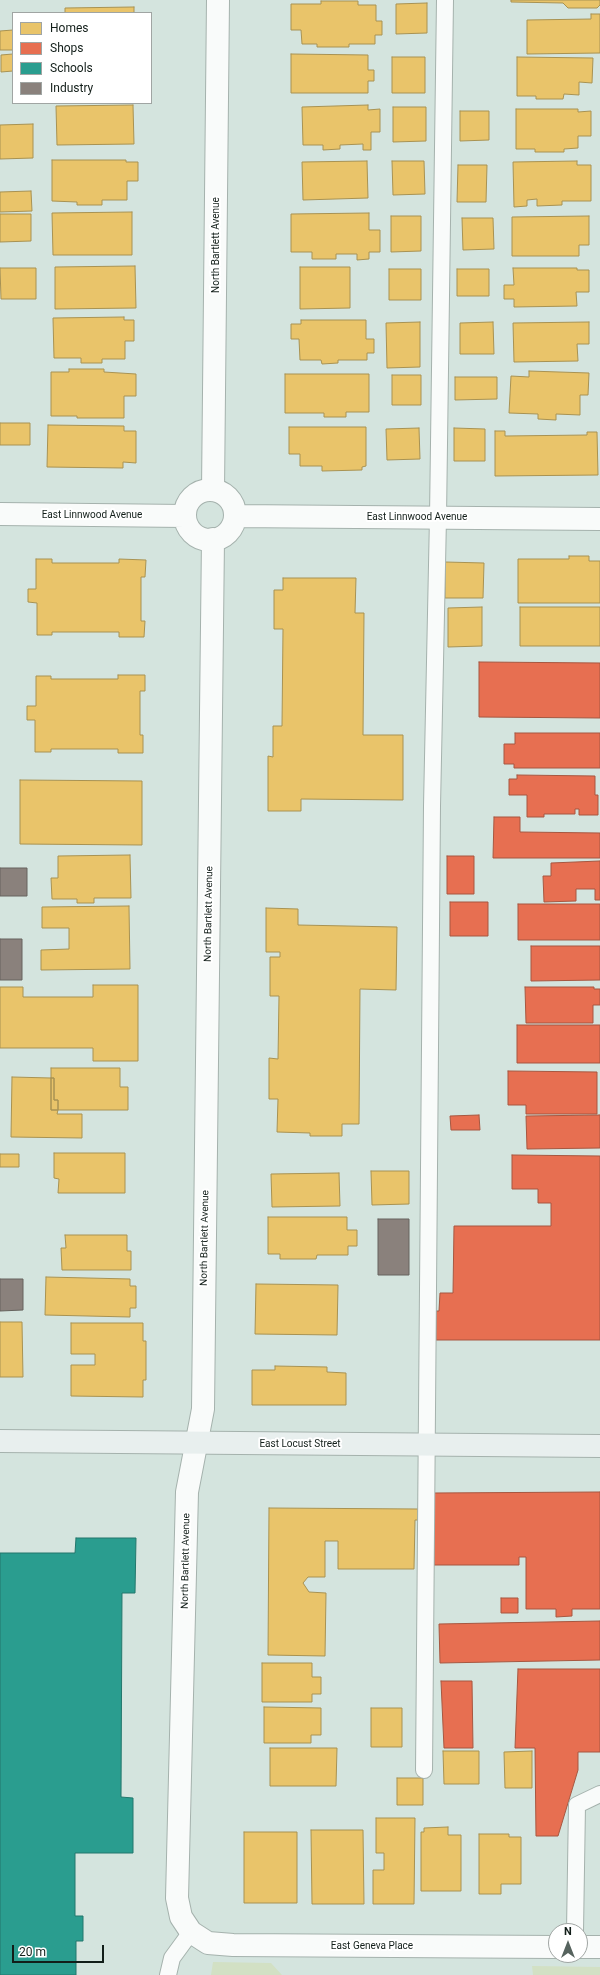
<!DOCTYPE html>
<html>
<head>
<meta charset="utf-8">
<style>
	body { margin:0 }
	#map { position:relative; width:600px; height:1975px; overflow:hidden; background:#d4e4de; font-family:Roboto,sans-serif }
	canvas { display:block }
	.legend { position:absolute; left:12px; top:12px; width:140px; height:92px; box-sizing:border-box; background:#fff; border:1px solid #a0a5a3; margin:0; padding:5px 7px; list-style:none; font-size:12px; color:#121e19 }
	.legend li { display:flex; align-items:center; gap:8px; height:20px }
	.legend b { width:20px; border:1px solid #a0a5a3 }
	.north { position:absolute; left:548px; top:1923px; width:40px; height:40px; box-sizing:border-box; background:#fff; border:1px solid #a0a5a3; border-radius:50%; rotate:0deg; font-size:11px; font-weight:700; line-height:16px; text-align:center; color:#121e19 }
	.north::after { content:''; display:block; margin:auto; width:14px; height:18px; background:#56635e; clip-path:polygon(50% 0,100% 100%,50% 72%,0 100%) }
	.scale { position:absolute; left:12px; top:1945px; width:92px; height:18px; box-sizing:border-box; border:2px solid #121e19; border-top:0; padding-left:5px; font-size:12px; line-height:14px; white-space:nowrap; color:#121e19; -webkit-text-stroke:3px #fff; paint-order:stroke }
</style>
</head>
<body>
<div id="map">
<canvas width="600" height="1975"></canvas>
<ul class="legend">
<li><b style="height:11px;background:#e9c46a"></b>Homes</li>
<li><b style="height:11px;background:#e76f51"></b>Shops</li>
<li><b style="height:11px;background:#2a9d8f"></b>Schools</li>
<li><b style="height:11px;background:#8a817c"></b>Industry</li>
</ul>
<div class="north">N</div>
<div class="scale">20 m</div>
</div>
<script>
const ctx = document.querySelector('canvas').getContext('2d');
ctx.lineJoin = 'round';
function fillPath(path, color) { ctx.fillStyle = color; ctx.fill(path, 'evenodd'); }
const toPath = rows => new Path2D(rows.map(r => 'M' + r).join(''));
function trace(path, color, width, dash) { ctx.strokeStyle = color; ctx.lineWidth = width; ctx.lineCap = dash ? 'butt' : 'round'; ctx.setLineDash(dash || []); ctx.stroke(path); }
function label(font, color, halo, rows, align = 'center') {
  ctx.font = font + ' Roboto,sans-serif'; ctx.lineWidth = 4; ctx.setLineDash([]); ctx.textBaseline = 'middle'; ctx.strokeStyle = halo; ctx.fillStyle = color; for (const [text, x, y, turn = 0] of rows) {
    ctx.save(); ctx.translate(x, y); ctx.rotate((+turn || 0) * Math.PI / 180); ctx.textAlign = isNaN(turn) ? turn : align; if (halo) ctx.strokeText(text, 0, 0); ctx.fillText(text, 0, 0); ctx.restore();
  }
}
const green = toPath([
	[213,1962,271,1963,282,1975,211,1975],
	[532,1966,600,1967,600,1975,533,1975]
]);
const homes = toPath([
	[511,0,600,0,600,5,597,8,568,8,563,3,511,2,511,0],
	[321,1,358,1,358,5,376,5,376,21,382,21,382,35,375,35,375,44,349,44,349,47,317,47,317,44,302,44,301,30,291,30,291,4,321,4,321,1],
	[427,3,427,33,396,34,396,4,427,3],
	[134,7,134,13,65,13,65,8,134,7],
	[591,14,600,14,600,53,527,54,527,20,591,19,591,14],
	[13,30,13,50,0,50,0,31,13,30],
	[13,54,13,71,1,72,1,55,13,54],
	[291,54,368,55,368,70,374,70,374,81,368,81,368,93,291,93,291,54],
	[392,57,425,57,425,93,392,93,392,57],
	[517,57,593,58,592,83,579,82,579,95,564,94,563,99,536,99,536,96,517,96,517,57],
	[133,105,134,144,57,145,56,106,133,105],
	[368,105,368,110,380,109,380,132,371,132,371,150,363,150,363,144,340,145,340,149,323,150,323,145,303,145,302,107,368,105],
	[393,107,426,107,426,141,393,142,393,107],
	[516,109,578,109,578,112,591,111,591,136,578,136,578,148,564,149,564,152,535,152,535,149,516,149,516,109],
	[460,111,489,111,489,140,460,141,460,111],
	[33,124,33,158,0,159,0,125,33,124],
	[52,160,126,160,126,162,138,162,138,181,127,181,127,200,102,200,102,205,77,205,77,202,52,201,52,160],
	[367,161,368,198,303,200,302,162,367,161],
	[392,161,424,161,425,194,393,195,392,161],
	[577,161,577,165,591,165,591,201,562,201,562,205,537,206,537,199,527,200,527,206,514,207,513,162,577,161],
	[458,165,487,165,486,202,457,202,458,165],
	[31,191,32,211,0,212,0,192,31,191],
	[132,212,132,255,53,255,52,213,132,212],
	[369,213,369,230,380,230,380,252,369,252,369,259,357,260,357,254,336,254,336,259,312,259,312,252,291,252,291,214,369,213],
	[0,214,31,214,31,241,0,242,0,214],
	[391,216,421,216,421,251,391,252,391,216],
	[589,216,589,245,579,245,579,256,512,256,512,217,589,216],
	[462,218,493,218,494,249,463,250,462,218],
	[135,266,136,308,55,309,55,267,135,266],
	[300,267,350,267,350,308,300,309,300,267],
	[0,268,36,268,36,299,1,299,0,268],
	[513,268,577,268,577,270,589,270,589,292,576,292,577,306,514,307,514,299,504,299,504,285,514,285,513,268],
	[389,269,421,269,421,300,389,300,389,269],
	[457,269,489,269,489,296,457,296,457,269],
	[124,317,124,320,134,320,134,341,125,341,125,359,102,359,102,363,81,363,81,358,54,358,53,318,124,317],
	[301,320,366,320,366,339,374,339,374,353,367,353,367,360,338,360,338,363,322,364,321,360,300,360,299,339,291,339,291,324,301,324,301,320],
	[420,322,420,367,387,368,386,323,420,322],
	[493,322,494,354,460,354,460,323,493,322],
	[589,322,589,344,577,344,578,361,514,362,513,323,589,322],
	[69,369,104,369,104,372,136,374,136,396,124,396,124,418,77,418,77,416,51,416,51,372,69,372,69,369],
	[529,371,589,373,588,395,580,395,580,415,556,414,556,420,538,419,538,414,509,413,511,376,529,377,529,371],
	[285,374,369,374,369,412,346,412,346,417,324,417,324,413,285,413,285,374],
	[392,375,421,375,421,405,392,405,392,375],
	[455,377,497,377,497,399,455,400,455,377],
	[0,423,30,423,30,445,0,445,0,423],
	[48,425,124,426,124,431,136,431,136,463,123,462,123,468,47,467,48,425],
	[289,427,366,427,366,466,362,467,362,470,322,471,322,466,300,466,300,454,289,454,289,427],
	[419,428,420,459,387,460,386,429,419,428],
	[454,428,485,429,485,461,454,461,454,428],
	[495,431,505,431,505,436,587,435,587,432,597,432,598,475,495,476,495,431],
	[569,556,589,556,589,561,600,561,600,603,518,603,518,559,569,559,569,556],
	[36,559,52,559,52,563,119,563,119,559,146,560,145,577,141,577,141,621,145,621,144,637,119,637,119,632,52,632,52,635,37,635,37,603,28,602,28,589,36,589,36,559],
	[445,562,484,563,483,598,445,598,445,562],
	[283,578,356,578,355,613,364,613,363,735,403,735,403,800,301,799,301,811,268,811,268,756,273,757,273,726,282,726,283,629,274,629,274,590,283,590,283,578],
	[482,607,482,646,448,647,448,608,482,607],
	[520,607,600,607,600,646,520,646,520,607],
	[118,675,145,675,145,691,140,691,140,735,143,735,143,753,118,753,118,749,51,749,51,752,35,752,35,720,27,720,27,706,36,706,36,676,51,676,51,679,118,679,118,675],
	[20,780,142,781,142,845,20,844,20,780],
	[130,855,131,898,94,898,94,903,77,903,77,899,52,899,51,878,58,878,58,856,130,855],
	[129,906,130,969,41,970,41,950,69,949,69,928,42,928,42,907,129,906],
	[266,908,298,909,298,925,397,927,396,990,360,989,359,1124,342,1124,342,1136,310,1136,310,1133,277,1132,278,1099,269,1099,269,1058,278,1059,279,996,270,996,270,957,280,957,280,952,266,952,266,908],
	[93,985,138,985,138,1061,93,1061,93,1048,0,1048,0,987,23,987,23,997,93,997,93,985],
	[51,1068,120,1068,120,1087,128,1087,128,1110,58,1110,58,1100,54,1100,54,1078,51,1078,51,1068],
	[12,1077,51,1078,51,1110,58,1110,57,1114,82,1114,82,1138,11,1137,12,1077],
	[51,1078,54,1078,54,1100,58,1100,58,1110,51,1110,51,1078],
	[54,1153,125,1153,125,1193,58,1193,59,1179,54,1178,54,1153],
	[0,1154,19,1154,19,1167,0,1167,0,1154],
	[371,1171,409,1171,409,1204,372,1205,371,1171],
	[339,1173,340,1206,272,1207,271,1174,339,1173],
	[268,1217,347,1217,347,1230,357,1230,357,1246,348,1246,348,1255,317,1255,316,1259,280,1259,280,1254,268,1254,268,1217],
	[65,1235,127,1235,127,1251,131,1251,131,1270,62,1270,61,1248,66,1248,65,1235],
	[46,1277,130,1279,130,1286,136,1286,136,1308,130,1308,130,1317,45,1315,46,1277],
	[256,1284,338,1285,337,1335,255,1334,256,1284],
	[0,1322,22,1322,23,1377,0,1377,0,1322],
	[71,1323,143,1323,143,1341,146,1341,146,1380,143,1380,143,1397,71,1396,71,1365,95,1365,95,1354,71,1354,71,1323],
	[275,1366,327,1367,327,1372,346,1373,346,1405,252,1405,252,1370,275,1370,275,1366],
	[269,1508,418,1509,418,1520,415,1520,414,1569,338,1569,338,1541,325,1541,325,1577,308,1577,303,1583,309,1592,326,1593,325,1656,268,1655,269,1508],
	[262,1663,312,1663,312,1677,321,1677,321,1694,312,1694,312,1702,262,1702,262,1663],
	[264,1707,321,1708,321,1735,311,1735,311,1743,264,1743,264,1707],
	[371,1708,402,1708,402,1747,371,1747,371,1708],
	[270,1748,337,1748,336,1786,270,1786,270,1748],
	[443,1751,479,1751,479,1784,444,1784,443,1751],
	[532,1751,532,1788,505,1788,504,1752,532,1751],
	[397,1778,423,1778,423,1805,397,1805,397,1778],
	[376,1818,415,1818,414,1904,373,1904,373,1870,384,1870,384,1853,376,1853,376,1818],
	[448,1827,448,1835,461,1835,461,1891,421,1891,421,1832,424,1832,424,1828,448,1827],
	[311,1830,363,1830,364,1904,312,1904,311,1830],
	[244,1832,297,1832,297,1903,244,1903,244,1832],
	[479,1834,509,1834,509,1837,521,1837,521,1884,501,1884,501,1894,479,1894,479,1834]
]);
const shops = toPath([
	[479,662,600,663,600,718,479,717,479,662],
	[515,733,600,733,600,768,514,768,514,764,504,764,504,744,515,744,515,733],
	[517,775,595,776,595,795,598,795,598,815,579,815,579,809,575,809,575,814,544,814,544,817,527,817,527,795,509,795,509,779,517,779,517,775],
	[494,817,520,817,520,832,600,833,600,858,493,858,494,817],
	[447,856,474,856,474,894,447,894,447,856],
	[600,861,600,900,595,900,595,889,576,889,576,901,544,902,543,876,551,876,551,863,600,861],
	[450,902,488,902,488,936,450,936,450,902],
	[518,904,600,904,600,940,518,940,518,904],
	[531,946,600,946,600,980,531,981,531,946],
	[525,987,594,987,594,989,600,989,600,1005,593,1005,593,1023,526,1023,525,987],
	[517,1025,600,1025,600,1063,517,1063,517,1025],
	[508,1071,597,1072,597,1114,526,1114,526,1105,508,1105,508,1071],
	[479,1115,480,1130,451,1130,450,1116,479,1115],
	[600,1115,600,1148,527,1149,526,1116,600,1115],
	[512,1155,600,1156,600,1340,436,1340,436,1311,439,1311,440,1293,453,1293,454,1226,551,1226,551,1203,538,1203,538,1189,512,1189,512,1155],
	[600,1492,600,1609,572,1609,572,1616,556,1617,556,1609,526,1609,526,1557,519,1557,519,1565,434,1565,434,1493,600,1492],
	[501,1598,518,1598,518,1613,501,1613,501,1598],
	[600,1621,600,1660,440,1663,439,1624,600,1621],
	[518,1669,600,1669,600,1752,578,1752,578,1770,558,1836,536,1836,535,1748,515,1748,518,1669],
	[441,1681,472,1681,473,1748,444,1748,441,1681]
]);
const schools = toPath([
	[76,1538,136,1538,135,1593,122,1593,121,1797,133,1798,133,1853,75,1853,75,1916,83,1916,83,1941,76,1941,76,1975,0,1975,0,1553,75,1553,76,1538]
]);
const industry = toPath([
	[0,868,27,868,27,896,0,896,0,868],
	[0,939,22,939,22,980,0,980,0,939],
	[378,1219,409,1219,409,1275,378,1275,378,1219],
	[0,1279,23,1279,23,1310,0,1311,0,1279]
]);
const service = toPath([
	[424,1770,432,806,438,517,445,0],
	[575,1931,577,1805,600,1794],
	[168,1975,172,1958,191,1932]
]);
const minor = toPath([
	'185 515a25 25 0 1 1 50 0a25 25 0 1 1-50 0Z',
	[213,490,218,0],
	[0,514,185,516],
	[235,516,600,519],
	[213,539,203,1409,187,1492,177,1898,181,1917,191,1932,208,1943,233,1945,556,1947],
	[580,1947,600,1947]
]);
const secondary = toPath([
	[0,1441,600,1446]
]);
const streetNames = [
	["North Bartlett Avenue",216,245,-90],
	["East Linnwood Avenue",92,515],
	["East Linnwood Avenue",417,517],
	["North Bartlett Avenue",209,914,-89],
	["North Bartlett Avenue",205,1238,-89],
	["East Locust Street",300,1444],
	["North Bartlett Avenue",186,1561,-89],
	["East Geneva Place",372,1946]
];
fillPath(green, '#d2e0c4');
fillPath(homes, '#e9c46a');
trace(homes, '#a89252', 1);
fillPath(shops, '#e76f51');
trace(shops, '#a75740', 1);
fillPath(schools, '#2a9d8f');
trace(schools, '#23776c', 1);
fillPath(industry, '#8a817c');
trace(industry, '#66635e', 1);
trace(service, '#a5b2ad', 18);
trace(minor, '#a5b2ad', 24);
trace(secondary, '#a5b2ad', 24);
trace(service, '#f9fbfa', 16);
trace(minor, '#f9fbfa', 22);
trace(secondary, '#e8efee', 22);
label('10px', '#121e19', '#fff', streetNames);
</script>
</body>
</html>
